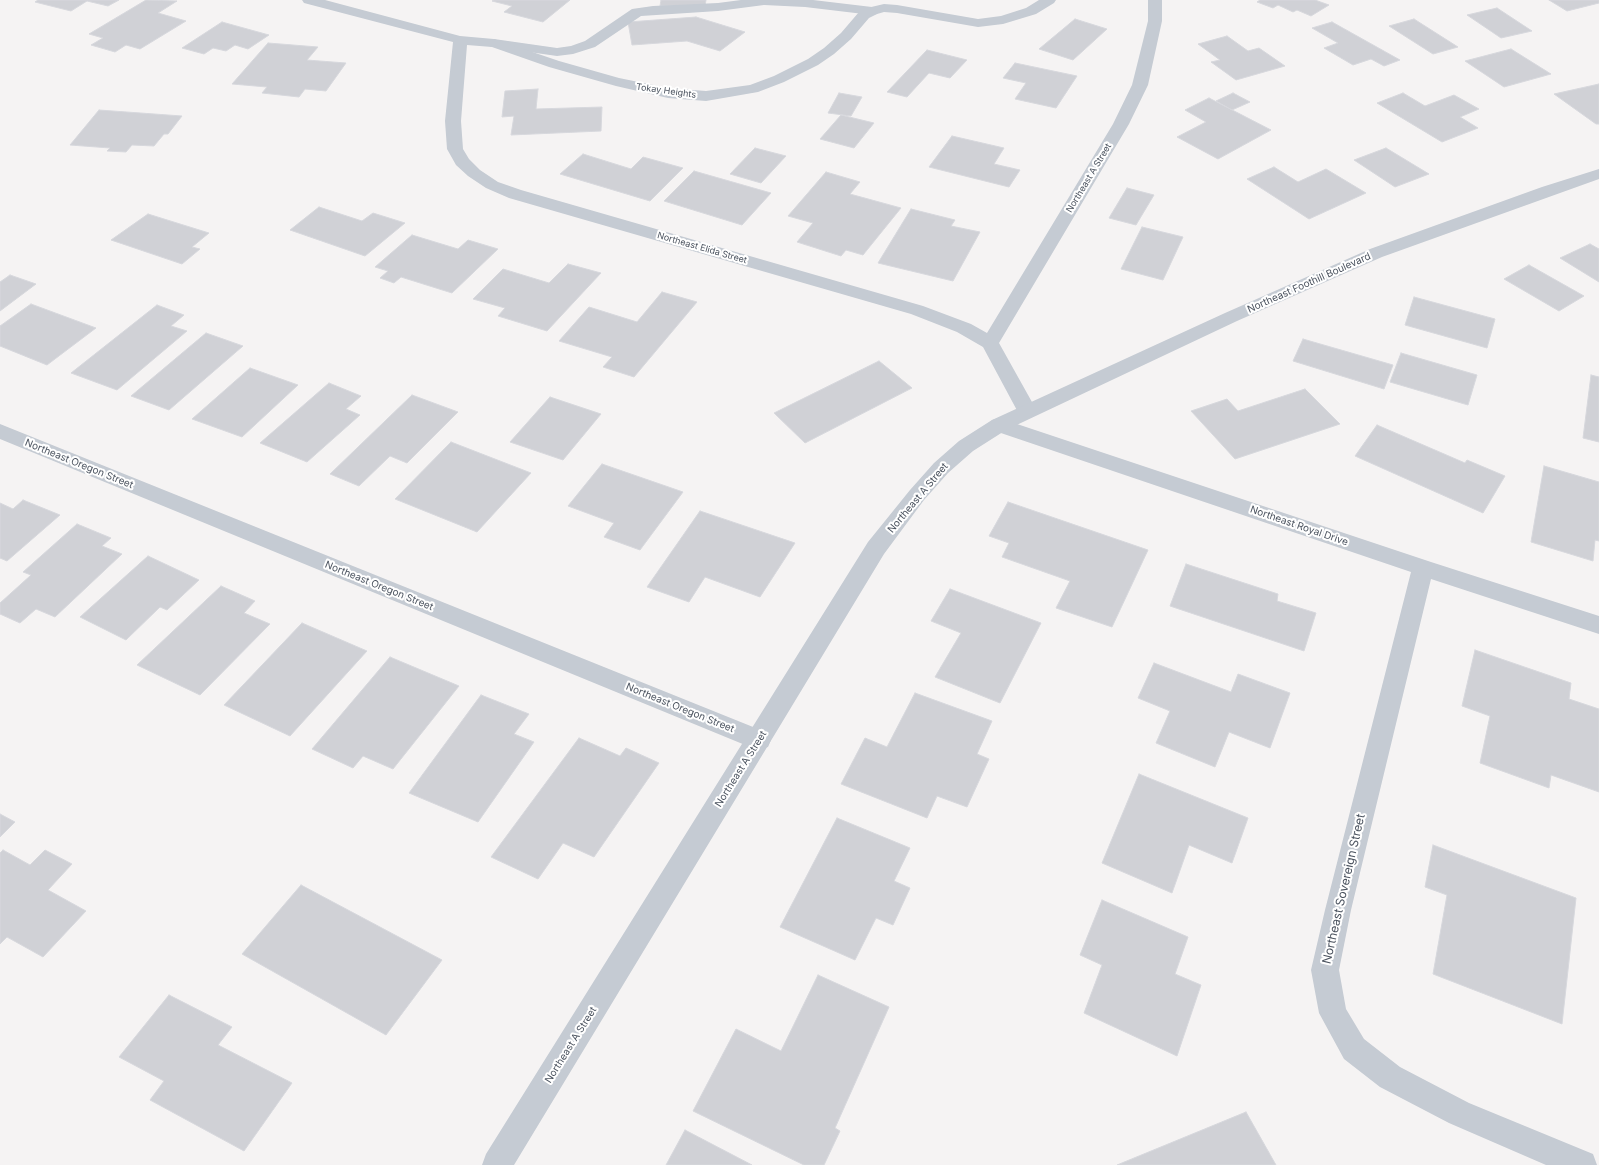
<!DOCTYPE html>
<html>
<head>
<meta charset="utf-8">
<style>
	body { margin:0 }
	canvas { display:block; background:#f5f3f3 }
</style>
</head>
<body>
<canvas width="1599" height="1165"></canvas>
<script>
const ctx = document.querySelector('canvas').getContext('2d');
ctx.lineJoin = 'round';
function fillPath(path, color) { ctx.fillStyle = color; ctx.fill(path, 'evenodd'); }
const toPath = rows => new Path2D(rows.map(r => 'M' + r).join(''));
function trace(path, color, width, dash) { ctx.strokeStyle = color; ctx.lineWidth = width; ctx.lineCap = dash ? 'butt' : 'round'; ctx.setLineDash(dash || []); ctx.stroke(path); }
function label(font, color, halo, rows, align = 'center') {
  ctx.font = font + ' Inter,sans-serif'; ctx.lineWidth = 4; ctx.setLineDash([]); ctx.textBaseline = 'middle'; ctx.strokeStyle = halo; ctx.fillStyle = color; for (const [text, x, y, turn = 0] of rows) {
    ctx.save(); ctx.translate(x, y); ctx.rotate((+turn || 0) * Math.PI / 180); ctx.textAlign = isNaN(turn) ? turn : align; if (halo) ctx.strokeText(text, 0, 0); ctx.fillText(text, 0, 0); ctx.restore();
  }
}
const building = toPath([
	[38,0,119,0,108,6,87,1,71,11,35,2,38,0],
	[146,0,177,1,158,13,186,21,140,49,126,45,115,52,91,45,103,38,89,34,146,0],
	[494,0,570,0,543,22,504,12,512,6,492,1,494,0],
	[661,0,706,0,705,6,660,6,661,0],
	[1260,0,1315,0,1329,5,1311,16,1297,10,1293,12,1278,5,1273,8,1257,2,1260,0],
	[1549,0,1599,0,1599,3,1567,11,1549,0],
	[1497,8,1532,31,1501,38,1467,15,1497,8],
	[696,17,745,32,720,51,687,41,632,45,628,22,696,17],
	[1075,19,1107,29,1073,60,1039,49,1075,19],
	[1414,19,1458,47,1433,54,1389,26,1414,19],
	[222,22,269,35,248,49,235,45,226,51,213,48,204,54,182,48,222,22],
	[1332,22,1400,60,1384,66,1371,59,1353,65,1324,48,1338,43,1312,28,1332,22],
	[1227,36,1248,51,1259,48,1285,66,1236,80,1211,62,1220,60,1198,44,1227,36],
	[268,43,318,47,307,60,346,63,326,91,305,89,299,97,262,93,267,87,232,84,268,43],
	[1511,49,1551,74,1504,87,1465,61,1511,49],
	[927,50,967,60,950,78,929,73,907,97,887,92,927,50],
	[1015,63,1077,76,1056,108,1015,99,1026,83,1003,78,1015,63],
	[1599,84,1599,124,1596,124,1554,94,1599,84],
	[538,89,536,109,602,107,601,131,511,135,514,116,502,117,505,91,538,89],
	[839,93,862,97,851,116,828,113,839,93],
	[1233,93,1250,102,1232,110,1216,101,1233,93],
	[1403,93,1425,106,1454,95,1479,109,1460,117,1478,128,1442,142,1377,103,1403,93],
	[1209,98,1271,130,1218,159,1177,137,1206,122,1185,110,1209,98],
	[99,110,182,116,168,134,164,134,154,146,132,145,126,152,107,151,110,148,70,145,99,110],
	[841,115,874,123,854,148,820,139,841,115],
	[952,136,1004,148,994,164,1020,170,1009,187,929,167,952,136],
	[755,148,786,156,761,183,730,174,755,148],
	[1386,148,1429,174,1395,187,1354,160,1386,148],
	[583,154,631,169,643,157,683,168,650,201,560,174,583,154],
	[1274,167,1298,182,1326,169,1366,193,1309,219,1247,179,1274,167],
	[694,171,771,193,742,225,664,201,694,171],
	[826,172,860,182,850,194,901,208,863,255,846,250,841,256,797,242,813,223,788,216,826,172],
	[1127,188,1154,195,1136,225,1109,218,1127,188],
	[319,207,362,221,373,213,405,223,365,256,290,230,319,207],
	[911,209,955,220,951,226,980,232,953,281,878,263,911,209],
	[148,214,209,233,192,247,200,249,182,264,111,240,148,214],
	[1142,227,1183,237,1163,280,1121,269,1142,227],
	[412,235,458,249,468,240,498,249,452,293,401,277,394,283,380,278,388,271,375,267,412,235],
	[1590,244,1599,249,1599,282,1560,258,1590,244],
	[568,264,601,273,547,331,498,316,505,308,473,299,503,269,549,283,568,264],
	[1529,265,1584,296,1559,311,1504,279,1529,265],
	[10,275,36,284,0,311,0,282,10,275],
	[662,292,697,302,634,377,603,367,612,357,559,341,589,307,637,322,662,292],
	[1414,297,1495,319,1487,348,1405,325,1414,297],
	[31,304,96,328,47,365,0,346,0,326,31,304],
	[157,305,184,315,171,326,187,331,117,390,71,373,157,305],
	[206,333,243,346,169,410,131,396,206,333],
	[1303,339,1393,365,1384,389,1293,361,1303,339],
	[1401,353,1477,375,1468,405,1390,382,1401,353],
	[879,361,912,388,805,443,774,413,879,361],
	[250,368,298,385,242,437,192,419,250,368],
	[1591,375,1599,377,1599,442,1583,438,1591,375],
	[329,383,361,396,346,409,360,415,307,462,260,443,329,383],
	[1305,389,1340,424,1235,459,1191,411,1227,399,1238,411,1305,389],
	[412,395,458,412,407,463,390,456,359,486,330,474,412,395],
	[550,397,601,414,563,460,510,442,550,397],
	[1377,425,1465,463,1467,460,1505,476,1483,513,1355,456,1377,425],
	[451,442,531,473,477,532,395,499,451,442],
	[602,464,683,492,640,550,604,537,614,523,568,506,602,464],
	[1544,466,1599,482,1599,541,1595,540,1593,561,1531,542,1544,466],
	[23,500,60,515,7,561,0,558,0,503,13,509,23,500],
	[1008,502,1148,550,1112,627,1056,608,1070,581,1002,557,1009,543,989,536,1008,502],
	[700,511,795,543,760,597,705,577,689,602,647,587,700,511],
	[77,524,111,538,102,546,122,554,55,617,36,609,20,623,0,614,0,603,31,575,23,572,77,524],
	[148,556,199,580,167,610,160,607,126,640,80,617,148,556],
	[1186,564,1278,594,1277,601,1316,613,1304,651,1170,606,1186,564],
	[221,586,255,601,244,613,270,624,200,695,137,665,221,586],
	[950,589,1041,623,1000,703,935,677,961,633,931,621,950,589],
	[302,623,367,651,290,736,224,705,302,623],
	[1475,650,1571,683,1569,699,1599,709,1599,792,1551,775,1549,788,1480,763,1490,716,1462,706,1475,650],
	[390,657,459,686,393,769,363,756,353,768,312,749,390,657],
	[1154,663,1231,692,1238,674,1290,693,1270,748,1229,732,1215,767,1156,743,1170,711,1138,698,1154,663],
	[915,693,992,721,977,754,989,759,967,807,937,796,927,818,841,784,865,738,887,747,915,693],
	[481,695,529,714,514,734,534,742,478,822,409,793,481,695],
	[579,738,620,756,626,748,659,763,594,857,563,843,538,879,491,857,579,738],
	[1139,774,1248,818,1232,863,1189,845,1172,893,1102,863,1139,774],
	[0,814,15,822,0,837,0,814],
	[837,818,910,848,894,881,910,888,893,925,876,918,855,960,780,927,837,818],
	[1433,845,1576,898,1562,1024,1433,974,1447,895,1425,887,1433,845],
	[3,850,30,865,45,850,72,864,48,890,86,911,43,957,7,937,0,944,0,853,3,850],
	[301,885,442,960,386,1035,242,954,301,885],
	[1102,900,1188,937,1175,974,1201,985,1177,1056,1084,1013,1102,965,1080,955,1102,900],
	[818,975,889,1007,835,1128,840,1131,824,1165,804,1165,693,1111,736,1029,781,1051,818,975],
	[169,995,232,1027,218,1045,292,1083,244,1151,150,1100,164,1081,119,1057,169,995],
	[1246,1112,1276,1165,1117,1165,1246,1112],
	[685,1130,752,1165,666,1165,685,1130]
]);
const service = toPath([
	[741,0,813,0,872,7,877,8,879,11,877,14,872,15,805,7,764,5,718,11,641,16,595,47,573,54,557,56,494,47,489,46,487,43,489,40,494,39,557,48,571,46,585,41,632,9,653,6,718,3,741,0]
]);
const minor = toPath([
	[302,0,325,0,460,36,494,39,559,61,619,78,668,88,706,91,750,85,774,76,808,59,824,48,841,33,859,12,867,8,884,4,897,5,978,19,1001,16,1026,8,1039,0,1056,0,1054,3,1036,14,1003,24,978,27,897,13,884,12,877,14,869,18,851,39,834,54,818,65,784,82,758,92,706,101,668,98,616,86,549,67,492,47,467,45,461,121,463,149,469,159,480,170,498,182,521,190,923,306,971,324,987,333,1113,124,1132,85,1148,21,1148,0,1162,0,1162,21,1148,85,1129,124,999,343,1037,411,1034,416,1027,418,1020,416,983,347,957,332,911,314,509,198,486,188,468,176,456,165,447,149,445,121,453,42,304,3,302,0],
	[999,418,1431,562,1599,616,1599,634,1431,579,1351,910,1339,970,1346,1009,1364,1039,1400,1067,1469,1103,1593,1154,1597,1165,1546,1165,1449,1123,1380,1087,1344,1059,1319,1013,1311,970,1325,910,1411,572,992,430,989,425,992,420,999,418],
	[0,424,768,733,771,740,768,747,759,750,750,747,0,439,0,424]
]);
const tertiary = toPath([
	[1599,169,1599,179,1382,257,1237,321,1006,430,973,451,948,473,924,500,884,554,514,1165,482,1165,486,1154,868,542,910,490,934,463,959,441,992,420,1225,313,1370,249,1542,187,1599,169]
]);
const farStreetnames = [
	["Tokay Heights",666,91,8],
	["Northeast A Street",1089,178,-59],
	["Northeast Elida Street",702,248,16]
];
const streetNames = [
	["Northeast Foothill Boulevard",1309,283,-24],
	["Northeast Oregon Street",79,464,22],
	["Northeast A Street",918,498,-50],
	["Northeast Royal Drive",1299,526,19],
	["Northeast Oregon Street",379,586,22],
	["Northeast Oregon Street",680,708,22],
	["Northeast A Street",741,769,-58],
	["Northeast A Street",571,1045,-58]
];
const nearStreetnames = [
	["Northeast Sovereign Street",1344,889,-77]
];
fillPath(building, '#d0d1d6');
trace(building, '#d7d8dd', 1);
fillPath(service, '#c5cbd3');
fillPath(minor, '#c5cbd3');
fillPath(tertiary, '#c5cbd3');
label('9px', '#4b535f', '#fff', farStreetnames);
label('10px', '#4b535f', '#fff', streetNames);
label('12px', '#4b535f', '#fff', nearStreetnames);
</script>
</body>
</html>
